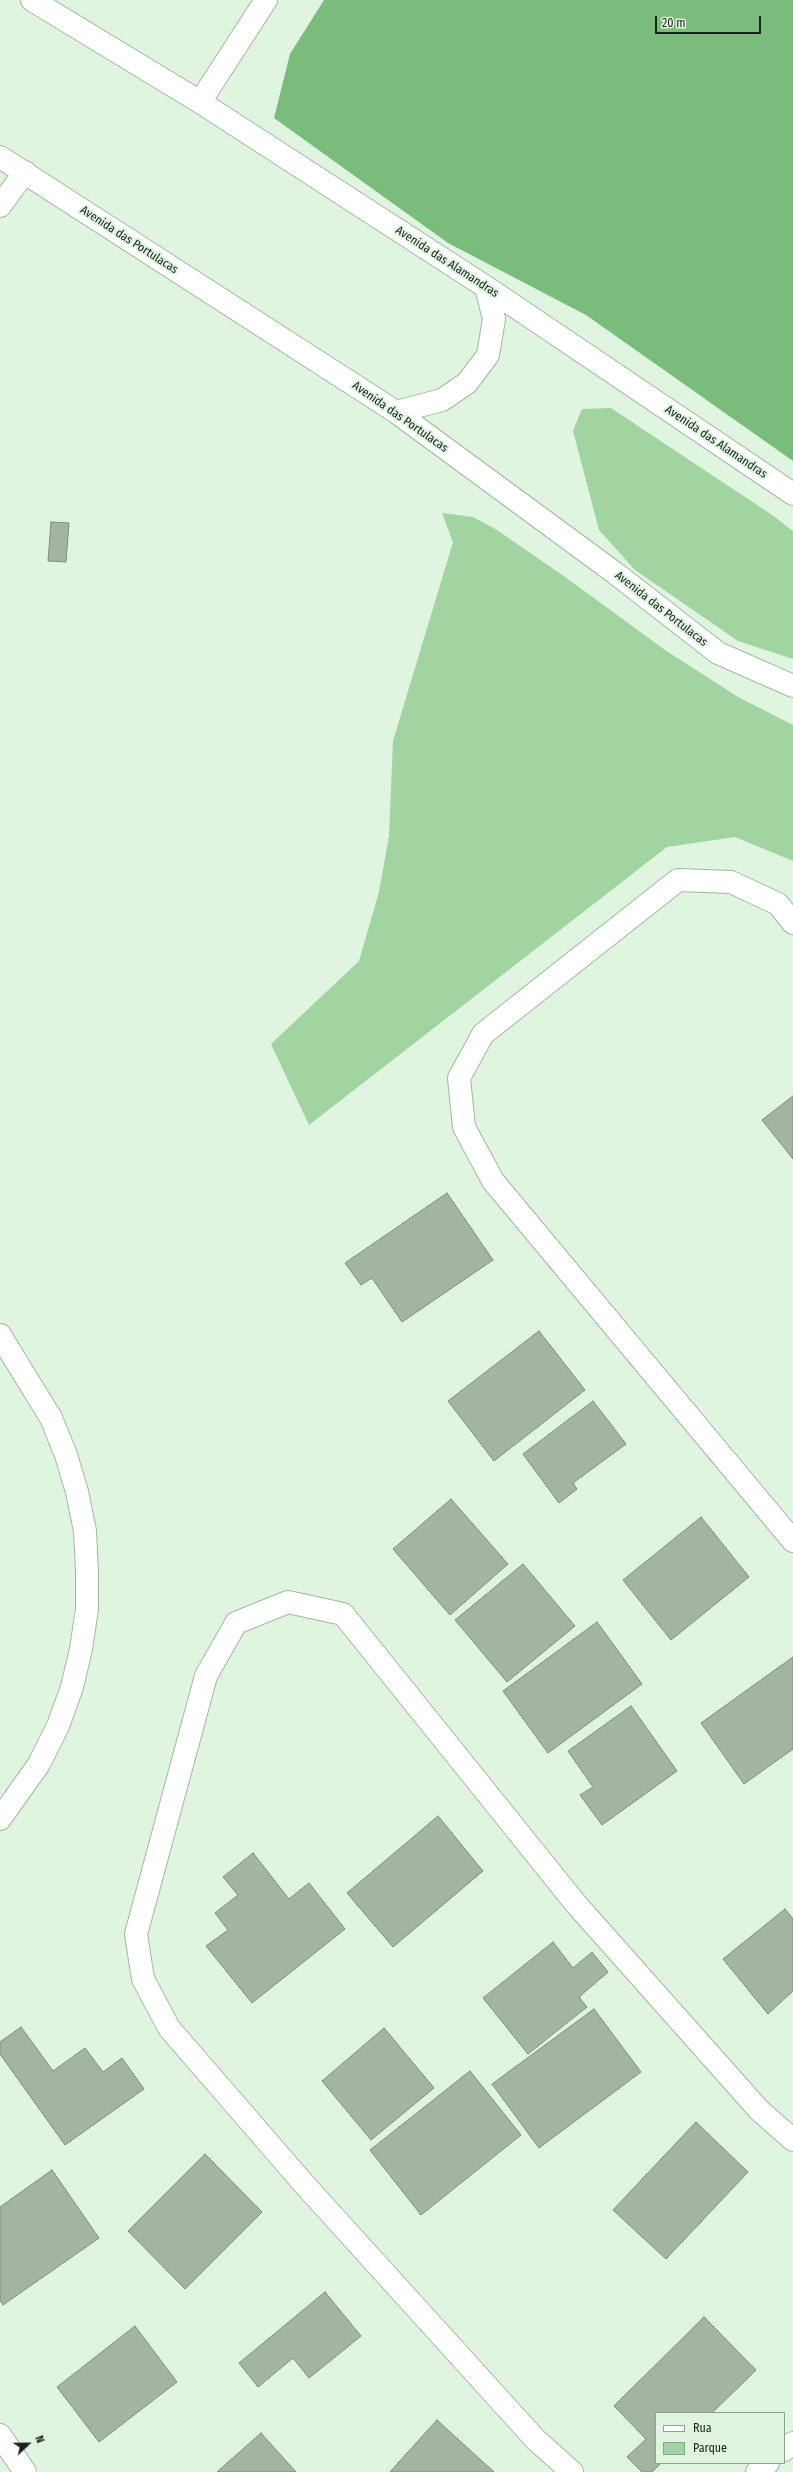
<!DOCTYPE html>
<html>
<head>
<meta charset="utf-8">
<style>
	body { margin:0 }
	#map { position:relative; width:793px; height:2472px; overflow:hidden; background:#e0f5df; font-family:"Fira Sans Condensed",sans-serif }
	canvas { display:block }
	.legend { position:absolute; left:655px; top:2412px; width:130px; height:52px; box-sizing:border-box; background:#e0f5df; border:1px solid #91a090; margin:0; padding:5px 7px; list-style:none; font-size:12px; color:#1a211a }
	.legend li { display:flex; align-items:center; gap:8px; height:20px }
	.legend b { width:20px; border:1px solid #91a090 }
	.north { position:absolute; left:8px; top:2424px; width:40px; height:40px; -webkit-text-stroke:3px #e0f5df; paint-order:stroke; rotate:68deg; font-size:11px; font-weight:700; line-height:16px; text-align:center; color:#1a211a }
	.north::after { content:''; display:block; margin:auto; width:14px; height:18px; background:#1a211a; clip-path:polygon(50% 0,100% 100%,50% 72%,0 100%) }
	.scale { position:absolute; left:655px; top:16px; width:106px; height:18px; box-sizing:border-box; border:2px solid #1a211a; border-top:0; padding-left:5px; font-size:12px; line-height:14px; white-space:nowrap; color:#1a211a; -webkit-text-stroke:3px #e0f5df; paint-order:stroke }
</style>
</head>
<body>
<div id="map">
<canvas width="793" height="2472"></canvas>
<ul class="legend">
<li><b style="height:5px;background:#fff"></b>Rua</li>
<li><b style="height:11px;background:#a1d4a1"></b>Parque</li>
</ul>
<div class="north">N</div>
<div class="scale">20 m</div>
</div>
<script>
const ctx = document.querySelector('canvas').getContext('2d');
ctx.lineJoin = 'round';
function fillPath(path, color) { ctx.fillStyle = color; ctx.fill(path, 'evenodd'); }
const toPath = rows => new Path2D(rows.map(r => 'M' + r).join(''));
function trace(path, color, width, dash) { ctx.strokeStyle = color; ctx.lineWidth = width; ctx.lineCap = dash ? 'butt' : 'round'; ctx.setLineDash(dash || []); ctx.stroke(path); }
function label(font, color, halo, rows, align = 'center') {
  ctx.font = font + ' "Fira Sans Condensed",sans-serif'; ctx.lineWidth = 4; ctx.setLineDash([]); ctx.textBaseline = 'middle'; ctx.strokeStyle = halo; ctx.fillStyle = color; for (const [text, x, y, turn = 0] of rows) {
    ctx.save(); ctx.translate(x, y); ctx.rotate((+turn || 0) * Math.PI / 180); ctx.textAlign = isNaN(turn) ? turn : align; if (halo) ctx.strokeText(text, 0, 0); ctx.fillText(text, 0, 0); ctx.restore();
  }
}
const green = toPath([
	[611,408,772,515,793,531,793,659,738,641,635,570,599,530,573,431,582,409],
	[442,513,473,517,497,530,568,579,665,650,738,697,793,725,793,861,735,837,667,847,309,1125,271,1044,359,961,379,892,389,836,393,741,453,542]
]);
const forest = toPath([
	[324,0,793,0,793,461,586,315,448,243,274,118,290,54]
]);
const building = toPath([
	[51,522,69,523,66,562,48,561,51,522],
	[793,1096,793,1159,762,1120,793,1096],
	[447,1193,493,1260,402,1322,372,1278,361,1285,345,1263,447,1193],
	[539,1331,585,1390,494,1461,448,1401,539,1331],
	[593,1401,626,1444,573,1483,577,1489,559,1503,523,1454,593,1401],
	[451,1499,508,1564,450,1615,393,1549,451,1499],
	[701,1517,749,1577,671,1640,623,1580,701,1517],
	[523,1564,575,1626,507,1682,455,1620,523,1564],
	[597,1622,642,1684,548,1753,503,1691,597,1622],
	[793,1657,793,1749,744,1784,701,1723,793,1657],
	[631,1706,677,1771,602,1825,580,1795,593,1787,568,1751,631,1706],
	[438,1816,483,1871,393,1947,347,1893,438,1816],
	[253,1853,289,1899,309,1883,345,1929,252,2003,206,1946,228,1930,215,1913,238,1895,223,1877,253,1853],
	[785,1909,793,1919,793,1991,768,2014,723,1959,785,1909],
	[553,1942,573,1968,592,1952,608,1972,579,1997,587,2007,528,2054,483,1998,553,1942],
	[594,2009,641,2072,539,2148,492,2084,594,2009],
	[21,2027,53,2071,85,2048,103,2072,122,2058,144,2089,65,2145,0,2054,0,2042,21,2027],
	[384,2028,434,2088,371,2140,322,2081,384,2028],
	[470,2071,521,2135,421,2215,370,2150,470,2071],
	[696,2122,748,2172,666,2259,613,2210,696,2122],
	[205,2154,262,2212,185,2289,128,2231,205,2154],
	[52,2170,99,2238,3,2305,0,2300,0,2207,52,2170],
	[325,2292,361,2336,309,2378,293,2358,258,2387,239,2363,325,2292],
	[704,2317,756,2370,712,2413,656,2413,656,2463,661,2463,652,2472,642,2472,627,2457,646,2439,614,2406,704,2317],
	[135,2326,177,2382,99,2442,57,2387,135,2326],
	[437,2420,494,2472,390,2472,437,2420],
	[261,2433,296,2472,217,2472,261,2433]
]);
const street = toPath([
	[793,923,778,904,731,882,678,880,483,1034,459,1078,464,1127,493,1181,793,1541],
	[0,2435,25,2472],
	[784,2450,793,2443],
	[572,2472,536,2440,304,2184,169,2028,143,1979,136,1934,206,1676,236,1623,288,1602,343,1614,576,1904,759,2110,793,2140],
	[757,2472,768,2463]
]);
const secondary = toPath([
	[32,0,200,102,486,287,793,494],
	[200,102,266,0],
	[0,157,396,412,615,573,718,653,793,686],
	[0,206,25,172],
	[396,412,442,400,467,383,488,355,494,319,486,287],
	[0,1335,51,1418,66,1455,77,1492,85,1531,87,1571,87,1609,81,1649,72,1687,58,1726,39,1764,0,1819]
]);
const streetNames = [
	["Avenida das Portulacas",129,240,33],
	["Avenida das Alamandras",447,262,33],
	["Avenida das Portulacas",400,417,35],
	["Avenida das Alamandras",716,442,34],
	["Avenida das Portulacas",661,609,38]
];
fillPath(green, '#a1d4a1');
fillPath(forest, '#7abc7b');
fillPath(building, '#a2b5a1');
trace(building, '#7d907d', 1);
trace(street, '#a3b7a3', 24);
trace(secondary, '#a3b7a3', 24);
trace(street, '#fff', 22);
trace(secondary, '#fff', 22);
label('12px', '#1a211a', '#e0f5df', streetNames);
</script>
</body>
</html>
